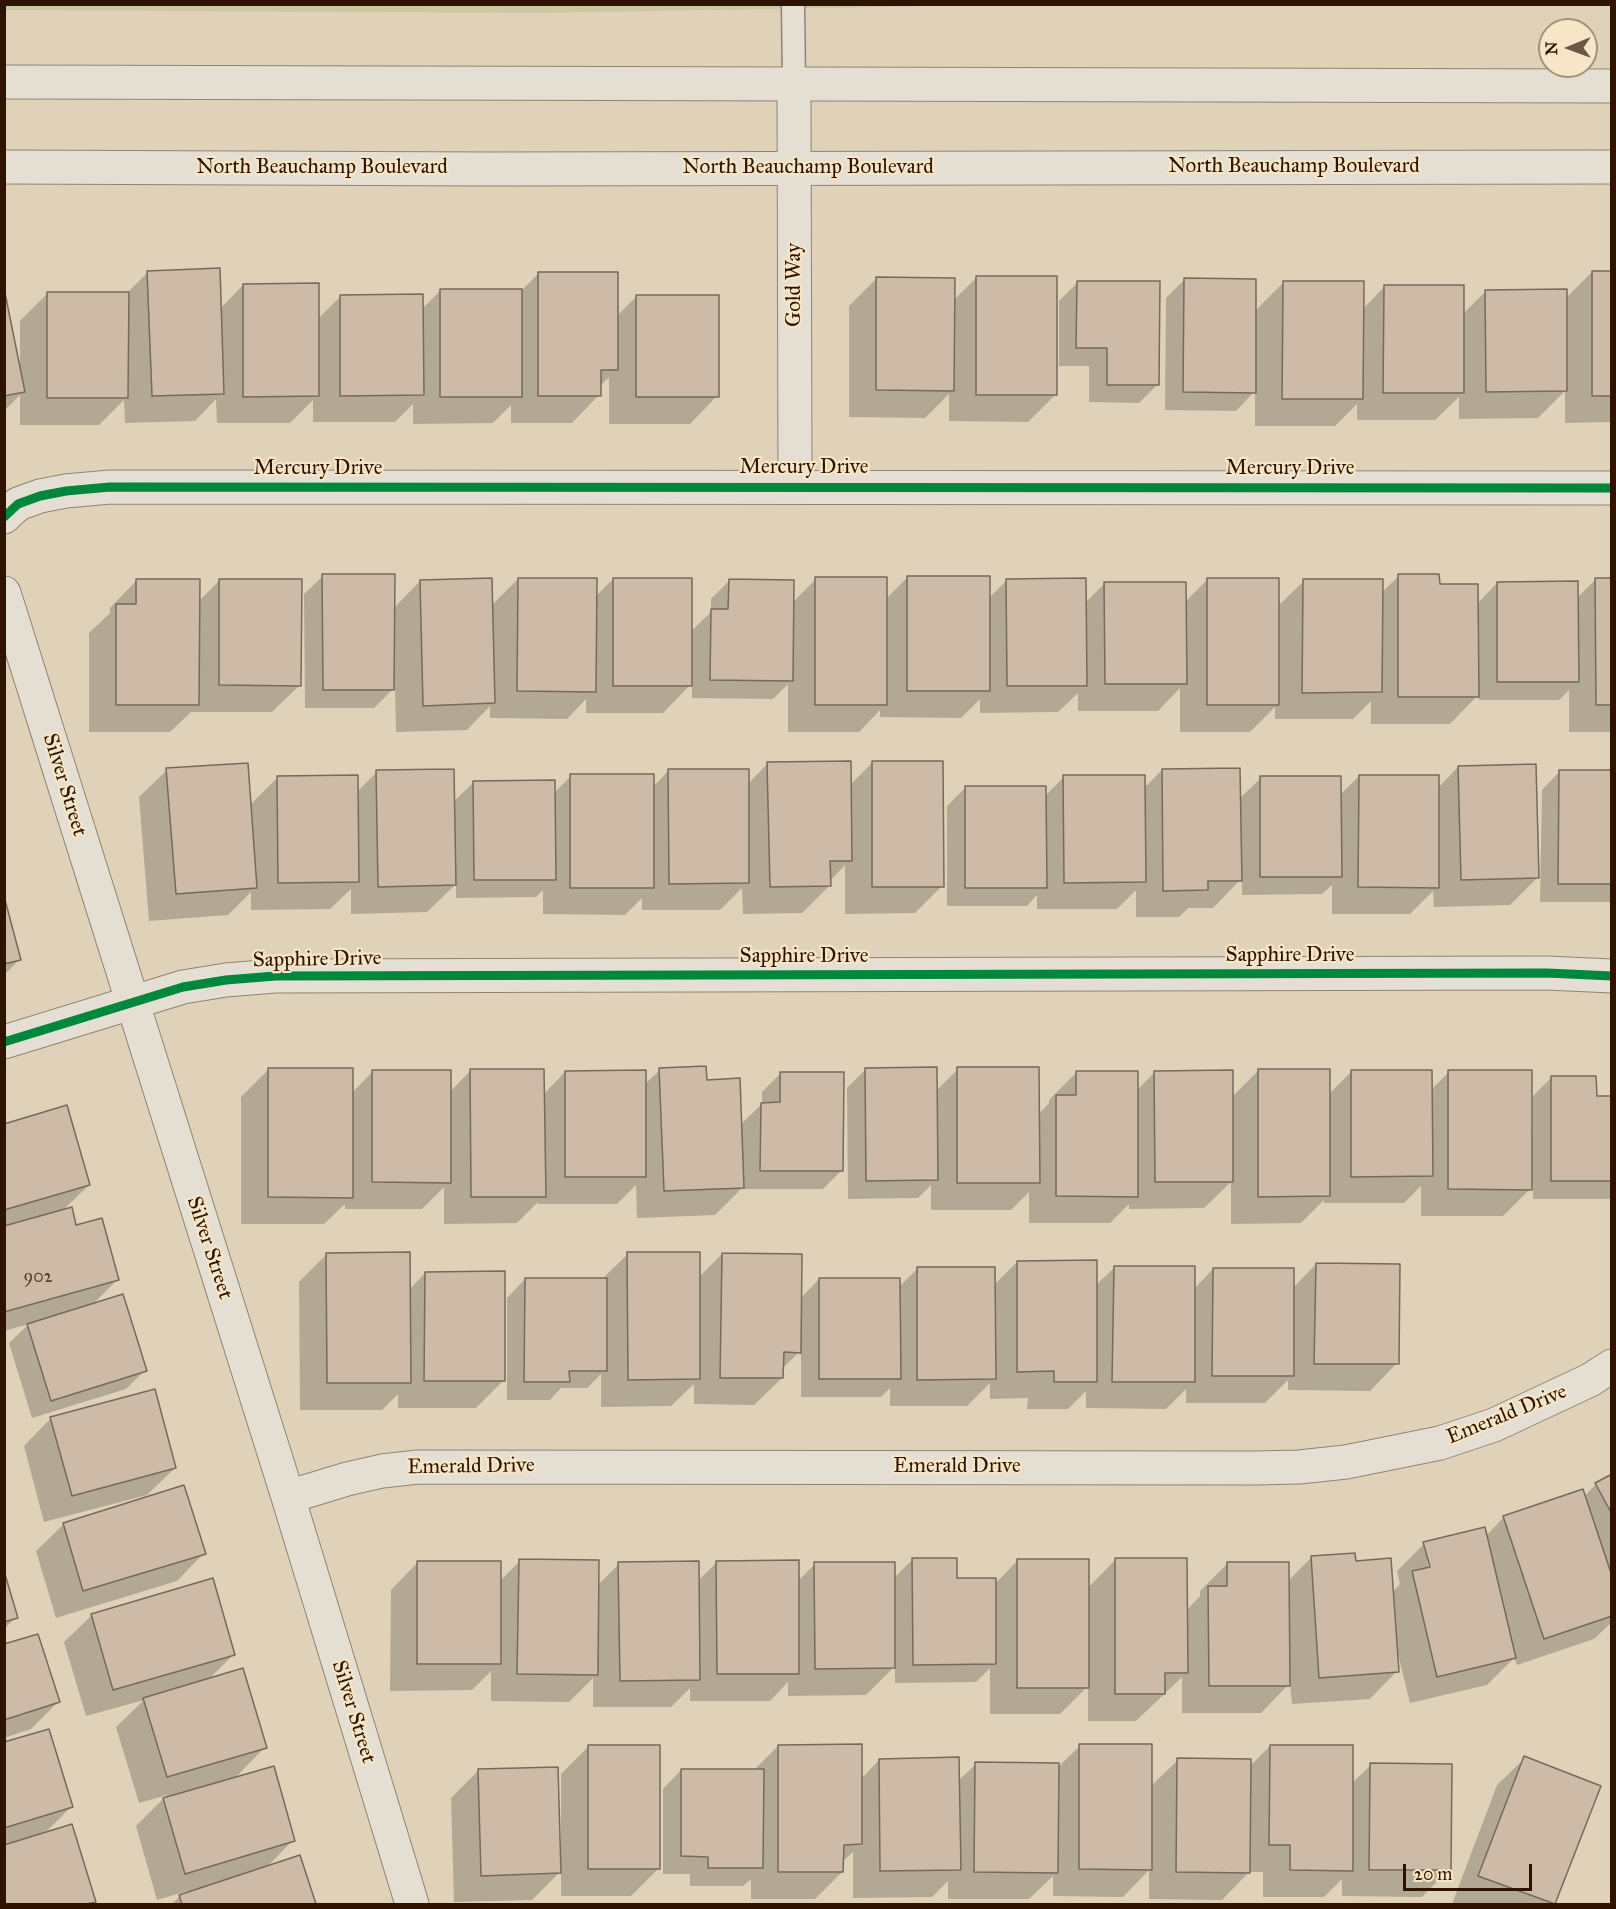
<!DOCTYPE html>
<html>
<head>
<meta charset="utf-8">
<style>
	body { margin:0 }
	#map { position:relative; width:1616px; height:1909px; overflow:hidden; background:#e0d2b9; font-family:"IM FELL Great Primer",serif }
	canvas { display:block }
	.frame { position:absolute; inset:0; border:6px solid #2d1300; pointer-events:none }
	.north { position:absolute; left:1538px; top:18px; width:60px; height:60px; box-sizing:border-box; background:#f6e5c6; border:2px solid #a69177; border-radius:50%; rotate:269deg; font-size:16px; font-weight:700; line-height:24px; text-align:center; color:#2d1300 }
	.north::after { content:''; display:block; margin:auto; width:21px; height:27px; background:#6c5641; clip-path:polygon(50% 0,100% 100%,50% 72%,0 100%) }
	.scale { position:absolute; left:1403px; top:1864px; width:129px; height:27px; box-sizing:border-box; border:3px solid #2d1300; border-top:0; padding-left:8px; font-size:18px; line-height:21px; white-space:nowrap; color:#2d1300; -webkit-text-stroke:4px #f6e5c6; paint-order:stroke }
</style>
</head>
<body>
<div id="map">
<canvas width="1616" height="1909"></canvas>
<div class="frame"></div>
<div class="north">N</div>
<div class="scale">20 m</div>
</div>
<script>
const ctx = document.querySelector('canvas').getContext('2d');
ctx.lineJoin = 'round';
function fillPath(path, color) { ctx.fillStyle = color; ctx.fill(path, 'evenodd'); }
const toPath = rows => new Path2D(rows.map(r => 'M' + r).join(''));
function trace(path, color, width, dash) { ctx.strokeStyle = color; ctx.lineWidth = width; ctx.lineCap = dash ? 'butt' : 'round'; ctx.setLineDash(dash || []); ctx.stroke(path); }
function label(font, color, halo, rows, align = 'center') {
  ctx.font = font + ' "IM FELL Great Primer",serif'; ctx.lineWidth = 4.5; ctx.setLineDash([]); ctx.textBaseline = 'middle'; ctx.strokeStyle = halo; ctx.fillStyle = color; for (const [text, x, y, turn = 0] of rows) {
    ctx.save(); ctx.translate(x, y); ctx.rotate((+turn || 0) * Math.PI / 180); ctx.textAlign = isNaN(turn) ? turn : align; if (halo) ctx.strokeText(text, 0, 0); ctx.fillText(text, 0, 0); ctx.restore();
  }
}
const green = toPath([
	[5,4,992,5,538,13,5,10]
]);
const shadow = toPath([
	[148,272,220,309,243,285,317,320,341,296,422,309,440,291,522,290,539,273,617,316,636,297,717,396,690,424,609,424,609,377,599,387,599,395,572,423,511,423,511,405,493,423,413,424,413,404,395,422,313,422,313,400,290,423,217,423,216,399,195,421,125,423,124,400,99,425,20,425,20,395,4,411,4,296,19,367,20,366,20,321,48,293,127,293],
	[1592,272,1612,272,1612,422,1565,423,1565,391,1538,418,1459,419,1459,397,1435,420,1357,420,1357,404,1335,426,1255,426,1255,391,1236,411,1165,410,1166,298,1185,279,1255,311,1283,283,1363,309,1384,287,1463,314,1485,292,1565,299],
	[976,278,1056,394,1028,422,949,421,949,394,925,418,849,417,849,306,876,279,953,301],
	[1077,283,1158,384,1139,403,1089,402,1089,366,1059,366,1059,301],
	[323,576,393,609,420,581,491,606,518,579,595,597,613,579,690,632,711,612,711,599,730,580,793,602,816,579,886,599,907,578,989,598,1007,580,1085,603,1105,583,1185,602,1208,579,1278,606,1304,581,1381,593,1399,576,1438,586,1477,604,1497,583,1577,598,1596,579,1612,579,1612,732,1569,732,1569,690,1559,700,1479,700,1479,694,1450,724,1371,724,1371,701,1353,719,1275,719,1275,707,1250,732,1180,732,1180,688,1158,711,1078,711,1078,693,1058,712,980,713,980,699,961,718,880,717,880,710,859,732,788,732,788,684,773,699,692,698,692,683,663,713,586,713,586,699,567,719,490,718,490,706,467,730,396,732,395,687,374,708,305,708,304,594],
	[137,580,198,602,220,580,300,685,272,712,191,712,170,732,89,732,89,633,110,613,110,608],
	[873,762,942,886,915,913,845,914,845,865,829,882,829,886,802,913,743,914,742,888,720,910,642,910,642,898,625,915,543,914,543,890,536,897,456,898,456,884,427,912,351,914,351,889,330,909,251,910,251,892,228,915,149,921,139,797,167,770,249,806,278,777,357,792,377,772,453,802,473,783,554,793,571,776,653,787,669,770,748,784,767,764,849,786],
	[1458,767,1538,877,1510,905,1434,907,1433,891,1410,914,1332,914,1332,885,1322,894,1242,895,1242,878,1213,908,1188,908,1179,917,1136,917,1136,890,1117,909,1037,909,1037,895,1027,906,947,906,947,806,965,788,1045,796,1064,777,1143,789,1162,770,1239,799,1261,778,1340,795,1359,776,1437,789],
	[1560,771,1612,772,1610,902,1540,902,1542,790],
	[4,902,20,959,4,975],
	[269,1069,352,1093,372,1072,450,1092,470,1071,543,1095,565,1072,644,1085,660,1070,706,1081,740,1125,762,1104,762,1092,781,1073,842,1170,823,1189,741,1189,715,1215,637,1218,636,1185,617,1204,538,1204,538,1202,517,1223,444,1224,444,1187,422,1209,345,1209,345,1204,324,1224,241,1224,241,1097],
	[866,1069,936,1091,958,1069,1038,1115,1049,1103,1049,1100,1077,1072,1137,1090,1155,1072,1231,1098,1258,1071,1329,1094,1351,1072,1431,1090,1449,1072,1530,1132,1533,1132,1533,1096,1552,1077,1595,1097,1612,1098,1612,1199,1533,1199,1533,1186,1503,1216,1421,1216,1421,1186,1404,1203,1324,1203,1324,1200,1301,1223,1231,1224,1231,1182,1204,1208,1129,1209,1129,1204,1110,1223,1029,1223,1029,1192,1011,1210,931,1210,931,1185,918,1198,848,1199,847,1088],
	[4,1125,89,1185,62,1211,118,1279,92,1305,145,1370,126,1389,32,1418,9,1343,29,1324,4,1331],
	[327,1254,409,1290,425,1273,504,1380,476,1408,398,1408,398,1394,382,1410,300,1410,299,1282],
	[628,1254,698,1278,722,1254,800,1299,819,1279,899,1287,917,1269,994,1285,1017,1262,1095,1286,1115,1267,1194,1289,1213,1269,1293,1288,1316,1264,1397,1363,1370,1391,1288,1390,1288,1380,1265,1403,1186,1403,1186,1389,1166,1409,1086,1408,1086,1391,1068,1409,1027,1409,1028,1398,990,1399,990,1383,967,1406,890,1406,890,1388,881,1397,801,1397,801,1350,782,1369,782,1378,754,1405,694,1404,694,1384,671,1406,601,1407,601,1374,587,1388,561,1388,550,1400,507,1400,507,1298,525,1279,602,1279],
	[51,1418,175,1468,147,1495,44,1522,24,1446],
	[1612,1476,1612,1622,1594,1639,1517,1665,1514,1658,1487,1685,1410,1703,1397,1650,1397,1671,1370,1699,1292,1704,1290,1683,1261,1713,1182,1713,1182,1677,1136,1721,1088,1721,1088,1686,1060,1714,990,1714,990,1668,976,1682,895,1683,895,1666,866,1695,788,1696,788,1682,770,1701,690,1701,690,1688,671,1707,593,1707,593,1678,569,1702,491,1701,491,1671,472,1690,390,1691,391,1590,418,1562,500,1581,520,1561,597,1586,619,1564,697,1582,717,1562,797,1582,815,1564,893,1579,912,1560,956,1579,995,1584,1017,1561,1088,1588,1115,1560,1186,1611,1200,1596,1200,1591,1228,1563,1288,1581,1311,1558,1354,1562,1392,1593,1400,1584,1397,1571,1424,1544,1486,1536,1504,1517,1584,1497,1596,1484],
	[1427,1561,1430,1561,1433,1574,1430,1574],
	[64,1524,204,1553,177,1581,56,1618,36,1551],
	[4,1577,16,1617,4,1629],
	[92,1615,234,1654,208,1680,265,1747,234,1779,293,1840,266,1868,299,1857,315,1904,172,1904,179,1897,188,1894,187,1891,157,1900,136,1826,167,1795,139,1803,116,1727,144,1700,86,1716,64,1642],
	[4,1646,58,1702,31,1729,4,1738],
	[4,1744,72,1806,43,1835,94,1901,91,1904,4,1904],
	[589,1746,658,1869,631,1896,561,1896,561,1871,532,1900,454,1902,451,1798,478,1771,558,1842,561,1842,561,1774],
	[778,1746,861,1779,879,1760,958,1781,976,1764,1057,1768,1080,1746,1150,1787,1178,1760,1249,1767,1270,1746,1351,1784,1371,1765,1449,1869,1422,1897,1342,1896,1342,1879,1324,1897,1263,1897,1263,1872,1249,1872,1222,1900,1149,1899,1149,1870,1123,1897,1053,1896,1053,1876,1029,1899,948,1899,948,1881,932,1897,853,1898,853,1852,842,1862,842,1872,815,1899,751,1899,751,1879,743,1886,690,1886,690,1874,663,1874,663,1789,681,1770,754,1770],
	[1525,1758,1599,1786,1553,1904,1452,1904,1497,1785]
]);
const building = toPath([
	[220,268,224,394,152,396,147,271,220,268],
	[1592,271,1612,271,1612,396,1592,396,1592,271],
	[538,272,618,272,618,370,601,370,601,396,538,396,538,272],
	[976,276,1057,276,1057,395,976,395,976,276],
	[876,277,955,278,954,391,876,390,876,277],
	[1184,278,1256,279,1256,393,1183,392,1184,278],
	[1077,281,1160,281,1159,385,1107,385,1107,348,1076,348,1077,281],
	[1283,281,1364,281,1363,399,1282,399,1283,281],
	[319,283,319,396,243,397,243,284,319,283],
	[1384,285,1464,285,1464,393,1383,393,1384,285],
	[4,288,25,392,4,396,4,288],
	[440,289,522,289,522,397,440,397,440,289],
	[1567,289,1567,391,1486,392,1485,290,1567,289],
	[47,292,129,292,128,398,47,398,47,292],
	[423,294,424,395,340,396,340,295,423,294],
	[636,295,719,295,719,397,636,397,636,295],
	[322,574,395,574,394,690,323,690,322,574],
	[1398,574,1439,574,1440,584,1478,584,1479,697,1398,697,1398,574],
	[907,576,990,576,990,691,907,691,907,576],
	[815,577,887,577,887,705,815,705,815,577],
	[492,578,495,703,423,706,420,580,492,578],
	[518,578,597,578,596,692,517,691,518,578],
	[613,578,692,578,692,686,613,686,613,578],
	[1086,578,1087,686,1007,686,1006,579,1086,578],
	[1207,578,1279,578,1279,705,1207,705,1207,578],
	[1595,578,1612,578,1612,705,1596,705,1595,578],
	[136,579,200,579,199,705,116,705,116,604,136,604,136,579],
	[219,579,302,579,301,686,219,685,219,579],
	[729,579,794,580,793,681,710,680,711,609,728,609,729,579],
	[1303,579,1383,579,1382,692,1302,693,1303,579],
	[1578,581,1579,682,1497,682,1497,582,1578,581],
	[1104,582,1186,582,1187,684,1105,684,1104,582],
	[851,761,852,861,830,861,831,886,770,887,767,762,851,761],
	[872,761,943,761,944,887,872,887,872,761],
	[248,763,257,888,176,894,166,768,248,763],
	[1536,764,1539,878,1461,880,1458,766,1536,764],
	[1240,768,1242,881,1208,881,1208,890,1163,891,1162,769,1240,768],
	[454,769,456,885,378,887,376,770,454,769],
	[668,769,749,769,749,883,669,884,668,769],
	[1559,770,1612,770,1612,884,1558,884,1559,770],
	[570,774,654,774,654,888,570,888,570,774],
	[358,775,359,882,278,883,277,776,358,775],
	[1063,775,1145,775,1146,882,1064,883,1063,775],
	[1359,775,1439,775,1439,888,1358,887,1359,775],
	[1260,776,1341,776,1342,877,1260,877,1260,776],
	[555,780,556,880,474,880,473,781,555,780],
	[965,786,1046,786,1047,888,965,888,965,786],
	[4,896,21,960,4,964,4,896],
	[706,1066,707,1080,740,1078,744,1188,664,1191,659,1068,706,1066],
	[937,1067,938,1180,866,1181,865,1068,937,1067],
	[957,1067,1039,1067,1040,1183,957,1183,957,1067],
	[268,1068,353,1068,353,1198,268,1197,268,1068],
	[470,1069,544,1069,546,1197,471,1197,470,1069],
	[1258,1069,1330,1069,1330,1196,1258,1197,1258,1069],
	[372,1070,451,1070,451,1183,372,1182,372,1070],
	[646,1070,646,1177,565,1177,565,1071,646,1070],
	[1233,1070,1233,1182,1155,1182,1154,1071,1233,1070],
	[1351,1070,1432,1070,1433,1176,1351,1177,1351,1070],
	[1448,1070,1532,1070,1532,1190,1448,1189,1448,1070],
	[1076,1071,1138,1071,1138,1197,1056,1196,1056,1095,1076,1095,1076,1071],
	[780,1072,844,1072,843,1171,760,1171,761,1103,780,1102,780,1072],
	[1551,1076,1596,1076,1597,1096,1612,1096,1612,1181,1551,1181,1551,1076],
	[67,1105,90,1185,4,1210,4,1124,67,1105],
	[72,1207,76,1225,102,1218,119,1280,4,1312,4,1226,72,1207],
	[410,1252,411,1383,327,1383,326,1253,410,1252],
	[627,1252,700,1252,700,1379,628,1380,627,1252],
	[722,1253,802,1254,801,1353,784,1352,783,1378,720,1378,722,1253],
	[1097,1260,1097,1382,1054,1382,1054,1371,1017,1372,1017,1261,1097,1260],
	[1316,1263,1400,1264,1399,1364,1314,1364,1316,1263],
	[1114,1266,1195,1266,1195,1382,1112,1382,1114,1266],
	[917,1267,995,1267,996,1379,917,1380,917,1267],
	[1213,1268,1294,1268,1294,1376,1212,1376,1213,1268],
	[505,1271,505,1381,424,1381,425,1272,505,1271],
	[525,1278,607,1278,607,1371,569,1371,570,1382,524,1382,525,1278],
	[819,1278,900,1278,901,1379,819,1379,819,1278],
	[123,1294,147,1371,51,1401,27,1324,123,1294],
	[155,1389,176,1468,72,1496,50,1417,155,1389],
	[1612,1474,1612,1514,1595,1483,1612,1474],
	[184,1485,206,1554,83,1591,63,1523,184,1485],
	[1583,1489,1612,1576,1612,1616,1544,1639,1503,1516,1583,1489],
	[1485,1527,1516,1658,1437,1677,1412,1571,1430,1567,1423,1542,1485,1527],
	[1355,1553,1356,1561,1391,1558,1399,1672,1319,1678,1311,1556,1355,1553],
	[912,1558,957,1558,957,1578,996,1578,996,1664,913,1665,912,1558],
	[1115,1558,1187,1558,1188,1673,1165,1673,1165,1694,1115,1694,1115,1558],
	[519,1559,599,1560,598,1675,517,1674,519,1559],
	[1017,1559,1089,1559,1089,1688,1017,1688,1017,1559],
	[799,1560,799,1674,717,1674,716,1561,799,1560],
	[417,1561,501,1561,501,1664,417,1664,417,1561],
	[699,1561,700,1680,620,1681,618,1562,699,1561],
	[814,1562,895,1562,895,1668,815,1669,814,1562],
	[1227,1562,1289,1562,1290,1686,1209,1686,1208,1586,1227,1586,1227,1562],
	[4,1571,18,1618,4,1622,4,1571],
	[213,1578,235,1655,113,1690,91,1614,213,1578],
	[38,1634,60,1702,4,1720,4,1644,38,1634],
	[243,1668,267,1748,167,1777,143,1698,243,1668],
	[49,1729,73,1807,4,1828,4,1742,49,1729],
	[862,1744,862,1844,844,1845,843,1872,778,1872,778,1745,862,1744],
	[1079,1744,1152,1744,1152,1870,1079,1869,1079,1744],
	[588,1745,660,1745,660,1869,588,1869,588,1745],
	[1270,1745,1353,1745,1353,1871,1290,1870,1290,1845,1269,1845,1270,1745],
	[1524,1756,1601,1786,1555,1904,1478,1876,1524,1756],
	[959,1757,961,1870,880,1871,879,1759,959,1757],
	[1177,1758,1251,1759,1250,1873,1176,1872,1177,1758],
	[975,1762,1059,1763,1058,1873,974,1872,975,1762],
	[1370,1763,1452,1764,1451,1870,1369,1870,1370,1763],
	[274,1766,295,1841,185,1874,163,1798,274,1766],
	[558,1767,561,1873,481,1876,478,1769,558,1767],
	[681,1769,764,1769,763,1868,708,1868,708,1857,681,1856,681,1769],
	[72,1824,96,1902,86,1904,4,1904,4,1845,72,1824],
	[300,1855,316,1904,182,1904,179,1895,300,1855]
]);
const service = toPath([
	[793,4,794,84]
]);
const minor = toPath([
	[794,84,795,486],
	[4,517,18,504,40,496,66,491,110,487,1612,488],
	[4,593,288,1497,412,1904],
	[4,1042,183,987,226,980,275,976,1547,973,1612,976],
	[288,1497,347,1479,382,1471,418,1467,1255,1468,1299,1467,1346,1462,1440,1443,1494,1425,1590,1380,1612,1366]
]);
const tertiary = toPath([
	[4,82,1612,86],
	[4,167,490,169,1612,167]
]);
const cycleway = toPath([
	[4,517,18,504,40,496,66,491,110,487,1612,488],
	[4,1042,183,987,226,980,275,976,1547,973,1612,976]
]);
const numberNames = [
	["902",38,1278]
];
const streetNames = [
	["North Beauchamp Boulevard",1294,167],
	["North Beauchamp Boulevard",322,168],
	["North Beauchamp Boulevard",808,168],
	["Gold Way",795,285,-90],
	["Mercury Drive",804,468],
	["Mercury Drive",318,469],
	["Mercury Drive",1290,469],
	["Silver Street",64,785,73],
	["Sapphire Drive",1290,956],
	["Sapphire Drive",804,957],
	["Sapphire Drive",317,960,-1],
	["Silver Street",209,1248,72],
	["Emerald Drive",1507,1415,-22],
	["Emerald Drive",471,1467,-1],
	["Emerald Drive",957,1467],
	["Silver Street",353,1712,73]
];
fillPath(green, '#c9c89f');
fillPath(shadow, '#0003');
fillPath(building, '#cdbaa7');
trace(building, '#756a5c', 1.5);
trace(service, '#8f8474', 25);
trace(minor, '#8f8474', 35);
trace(tertiary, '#8f8474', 35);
trace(service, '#e5ded2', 22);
trace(minor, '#e5ded2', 33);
trace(tertiary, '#e5ded2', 33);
trace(cycleway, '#00873e', 9);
label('18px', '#553d2a', null, numberNames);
label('21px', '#2d1300', '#f6e5c6', streetNames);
</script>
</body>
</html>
